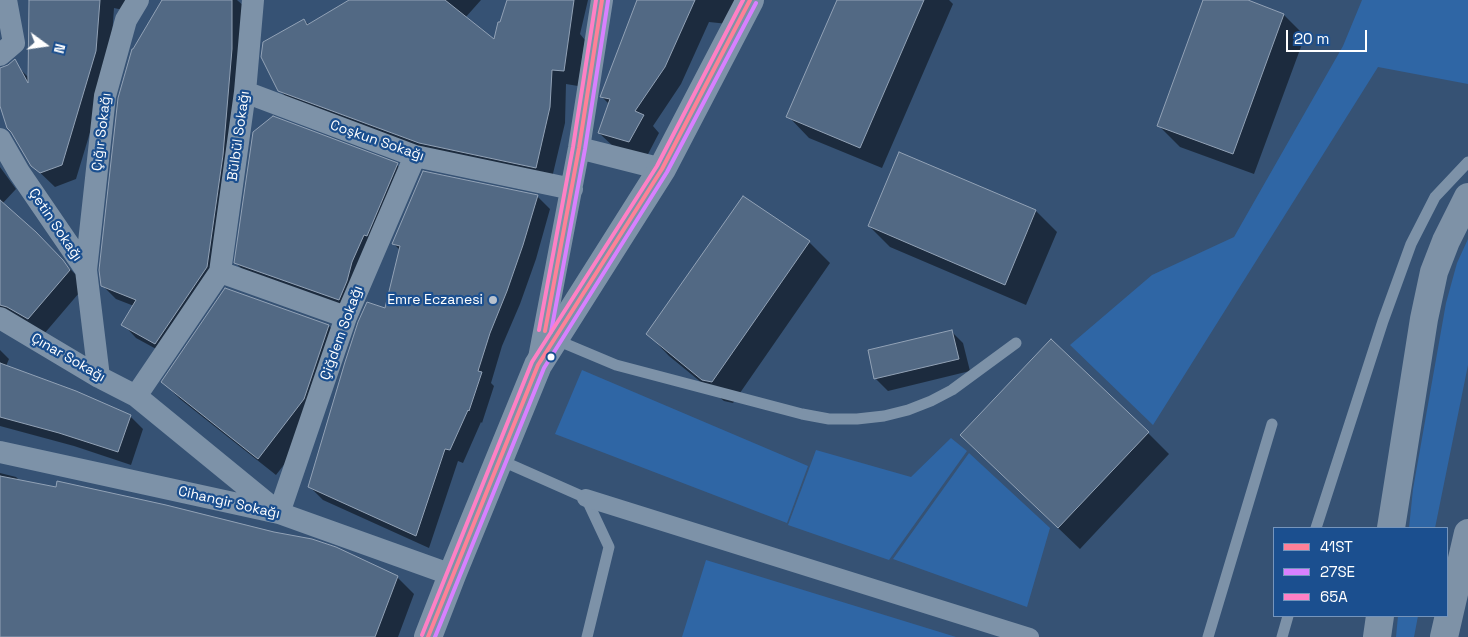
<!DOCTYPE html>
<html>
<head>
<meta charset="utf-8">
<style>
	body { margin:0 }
	#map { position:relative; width:1468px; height:637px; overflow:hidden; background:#365274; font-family:"Space Grotesk",sans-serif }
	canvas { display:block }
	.legend { position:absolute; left:1273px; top:527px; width:175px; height:90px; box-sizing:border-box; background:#1b4f8f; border:1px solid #7695bc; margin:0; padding:6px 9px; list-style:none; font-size:15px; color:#fff }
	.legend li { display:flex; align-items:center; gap:10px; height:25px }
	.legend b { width:25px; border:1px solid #7695bc }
	.north { position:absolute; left:20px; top:20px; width:50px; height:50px; -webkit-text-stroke:4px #1b4f8f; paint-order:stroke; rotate:104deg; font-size:14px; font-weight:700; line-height:20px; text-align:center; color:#fff }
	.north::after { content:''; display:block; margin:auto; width:18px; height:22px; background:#fff; clip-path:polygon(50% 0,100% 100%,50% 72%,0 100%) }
	.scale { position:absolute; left:1286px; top:30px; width:81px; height:22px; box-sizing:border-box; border:2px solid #fff; border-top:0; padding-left:6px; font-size:15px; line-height:18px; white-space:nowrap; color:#fff; -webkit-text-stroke:4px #1b4f8f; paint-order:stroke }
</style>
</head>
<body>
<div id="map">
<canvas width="1468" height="637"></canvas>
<ul class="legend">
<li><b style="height:6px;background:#ff8098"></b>41ST</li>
<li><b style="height:6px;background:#d880ff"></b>27SE</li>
<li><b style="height:6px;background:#ff80c5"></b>65A</li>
</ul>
<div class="north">N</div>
<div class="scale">20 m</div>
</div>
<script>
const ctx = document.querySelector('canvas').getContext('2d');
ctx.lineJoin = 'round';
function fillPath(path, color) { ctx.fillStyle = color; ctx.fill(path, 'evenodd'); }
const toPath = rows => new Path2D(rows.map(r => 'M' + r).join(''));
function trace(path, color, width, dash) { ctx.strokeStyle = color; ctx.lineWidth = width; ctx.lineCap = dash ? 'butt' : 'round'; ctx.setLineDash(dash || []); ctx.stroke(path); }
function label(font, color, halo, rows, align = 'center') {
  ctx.font = font + ' "Space Grotesk",sans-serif'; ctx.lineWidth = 4.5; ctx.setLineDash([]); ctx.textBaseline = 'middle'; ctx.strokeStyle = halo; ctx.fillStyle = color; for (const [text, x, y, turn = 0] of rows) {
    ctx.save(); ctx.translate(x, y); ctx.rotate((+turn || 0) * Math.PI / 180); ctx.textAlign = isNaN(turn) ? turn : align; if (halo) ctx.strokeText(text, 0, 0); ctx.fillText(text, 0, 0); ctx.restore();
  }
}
const green = toPath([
	[1362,0,1468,0,1468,84,1378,67,1153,425,1070,345,1152,275,1234,237,1343,46],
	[1468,239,1468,365,1435,528,1409,528,1413,489,1446,303,1457,263],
	[582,370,808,466,787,523,555,434],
	[951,438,967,451,889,560,788,525,816,450,911,477],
	[969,453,1050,528,1027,607,893,559],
	[706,560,956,637,682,637],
	[1398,616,1418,616,1414,637,1396,637]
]);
const shadow = toPath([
	[31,0,134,0,132,12,114,8,110,66,76,179,55,187,32,165,0,69,3,69,13,62,27,76,29,83],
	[163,0,237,0,245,7,220,281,169,356,136,338,123,324,134,306,116,299,102,285],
	[352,0,481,0,465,18,495,42,508,0,588,0,580,34,585,40,578,86,566,84,565,123,551,182,435,158,295,105,279,90,304,20,309,25],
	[646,0,739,0,728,24,709,22,681,84,653,126,659,133,646,158,616,149,599,133,609,104,602,97],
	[838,0,949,0,953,4,882,168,809,138,788,116],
	[1205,0,1244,0,1284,15,1305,36,1254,174,1180,147,1159,126],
	[900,154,1036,211,1057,232,1026,305,890,247,869,226],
	[397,165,412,180,354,315,251,278,236,263],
	[0,167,16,189,2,204,35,233,78,277,85,286,44,334,0,320],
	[537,196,550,209,536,259,520,304,502,346,491,383,494,386,482,423,481,422,463,463,458,461,429,548,323,500,310,487,386,309,400,250,393,243],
	[809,242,830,263,733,403,724,401,669,356,648,334],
	[226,289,329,326,346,343,321,417,276,475,180,399,163,382],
	[951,331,963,343,970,371,888,391,876,379,869,351],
	[0,350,9,359,6,366,130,416,143,429,131,465,74,446,0,426],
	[1148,433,1169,454,1080,549,983,456],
	[0,473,16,477,20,481,397,577,414,594,398,637,0,637]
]);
const building = toPath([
	[29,0,100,0,96,51,62,165,40,173,31,166,11,132,7,128,0,106,0,68,8,65,15,59,28,83,29,0],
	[162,0,232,0,232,49,223,155,207,267,155,344,121,325,136,300,101,286,99,270,118,98,132,49,133,49,162,0],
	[349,0,445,0,494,39,498,22,500,22,507,0,574,0,564,71,552,70,550,107,536,168,419,143,278,91,261,57,263,42,304,19,307,25,349,0],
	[637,0,695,0,665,67,635,111,644,115,629,142,598,133,610,99,600,97,637,0],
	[837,0,924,0,860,148,786,117,837,0],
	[1203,0,1248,0,1284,14,1233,154,1157,126,1203,0],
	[273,116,398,163,367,236,364,235,352,262,347,281,339,300,234,263,253,132,273,116],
	[899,152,1036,210,1005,285,868,226,899,152],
	[423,171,538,195,523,245,507,291,490,333,478,371,482,372,469,411,468,410,450,450,445,449,416,536,308,487,345,362,358,322,367,302,385,308,400,246,392,244,423,171],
	[743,196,810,241,712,382,702,380,646,334,743,196],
	[0,200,36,232,63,260,70,270,28,319,7,307,0,305,0,200],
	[225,288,329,325,304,399,258,459,161,382,225,288],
	[952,330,959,359,874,379,868,350,952,330],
	[1051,339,1149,432,1058,528,960,435,1051,339],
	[0,363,76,391,131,415,118,452,59,433,0,417,0,363],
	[0,476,56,487,57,481,166,505,274,532,312,539,336,547,398,576,375,637,0,637,0,476]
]);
const service = toPath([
	[554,339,616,365,802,414,829,419,857,419,884,416,908,410,931,401,952,390,1016,343],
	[500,460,586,498,609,547,587,637],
	[1316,528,1383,321,1411,244,1435,197,1468,162],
	[1208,637,1272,424],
	[1282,637,1288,616]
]);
const pedestrian = toPath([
	[586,498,1030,637]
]);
const minor = toPath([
	[0,55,14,43,6,0],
	[245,92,415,156,572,189],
	[0,139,19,172,86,270,99,377],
	[579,148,662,169],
	[86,270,105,96,126,20,138,0],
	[220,272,346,317],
	[0,318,99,377,136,396,279,513,346,317,415,156],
	[539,358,579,148,602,0],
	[136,396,220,272,245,92,253,0],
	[0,452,279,513,452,575]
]);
const tertiary = toPath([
	[428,637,452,575,538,365,662,169,750,0]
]);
const motorway = toPath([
	[1391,528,1424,319,1434,272,1446,241,1468,197],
	[1377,637,1380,616],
	[1444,637,1468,533]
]);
const bus1 = toPath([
	[545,331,579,148,602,0],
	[428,637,538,365,662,169,750,0]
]);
const bus2 = toPath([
	[551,332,585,149,608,1],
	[435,637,544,368,667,172,756,3]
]);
const bus3 = toPath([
	[539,330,573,147,596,0],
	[422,635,532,362,657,166,743,0]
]);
const markers = [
	[493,300,5,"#b9c2ce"],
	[551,357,4.5,"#fff"]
];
const streetNames = [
	["Çığır Sokağı",102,132,-83],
	["Bülbül Sokağı",239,136,-82],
	["Coşkun Sokağı",377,141,19],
	["Çetin Sokağı",55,225,56],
	["Çiğdem Sokağı",342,333,-70],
	["Çınar Sokağı",68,358,30],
	["Cihangir Sokağı",229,503,13]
];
const poiNames = [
	["Emre Eczanesi",483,300]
];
fillPath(green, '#2f66a5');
fillPath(shadow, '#0007');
fillPath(building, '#526984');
trace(building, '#92a2b6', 1);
trace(service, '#7d92a8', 11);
trace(pedestrian, '#7d92a8', 18);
trace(minor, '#7d92a8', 22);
trace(tertiary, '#7d92a8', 28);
trace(motorway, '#7e92a7', 28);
trace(bus1, '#ff8098', 4);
trace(bus2, '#d880ff', 4);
trace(bus3, '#ff80c5', 4);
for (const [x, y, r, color] of markers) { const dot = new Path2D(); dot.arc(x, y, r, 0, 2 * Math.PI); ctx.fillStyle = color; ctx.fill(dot); trace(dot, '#1b4f8f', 2); }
label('14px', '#fff', '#1b4f8f', streetNames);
label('14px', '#fff', '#1b4f8f', poiNames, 'right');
</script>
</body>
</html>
